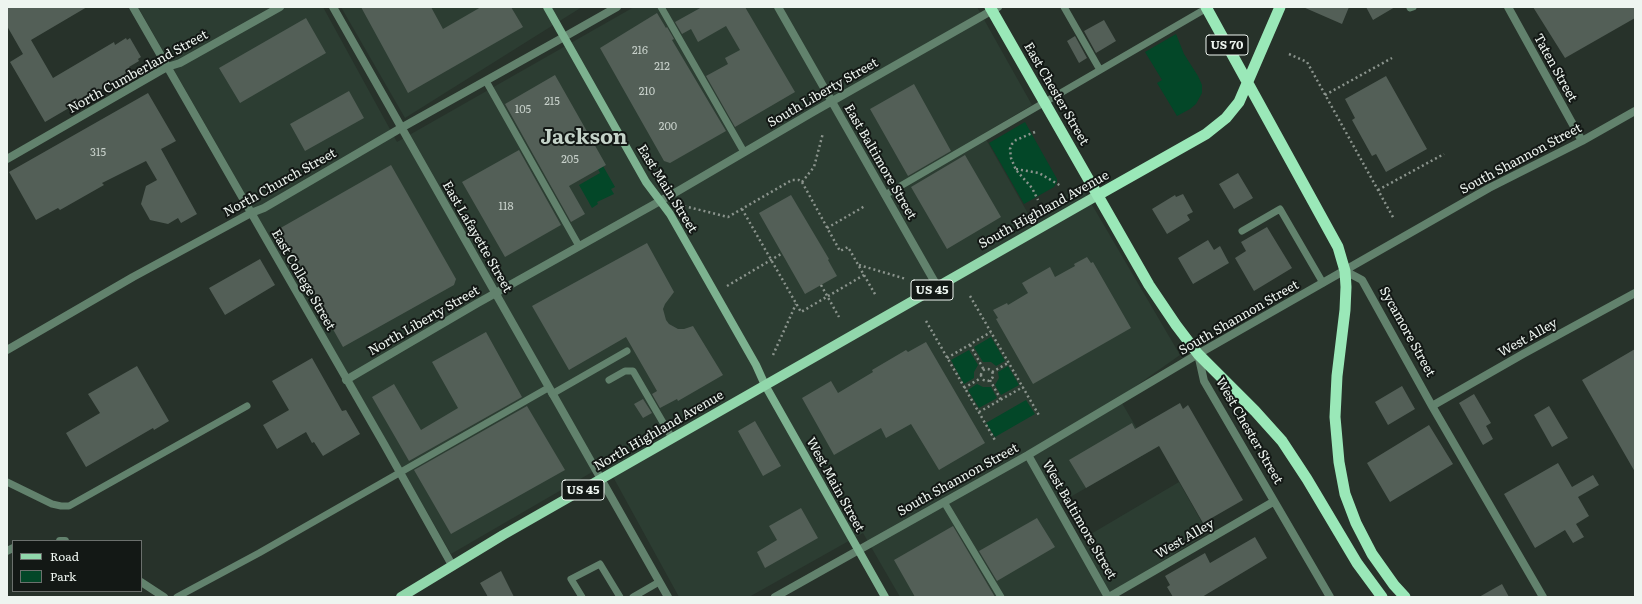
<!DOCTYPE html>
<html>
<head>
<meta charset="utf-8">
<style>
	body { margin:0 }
	#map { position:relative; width:1642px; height:604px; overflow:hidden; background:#27322a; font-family:Literata,serif }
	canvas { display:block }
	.frame { position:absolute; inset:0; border:8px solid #eef5f0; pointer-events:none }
	.legend { position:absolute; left:12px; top:540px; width:130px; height:52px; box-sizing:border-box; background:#131815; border:1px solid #6b706d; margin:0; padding:5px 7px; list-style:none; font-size:12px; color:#eef5f0 }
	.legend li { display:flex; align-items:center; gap:8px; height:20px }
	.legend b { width:20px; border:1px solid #6b706d }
</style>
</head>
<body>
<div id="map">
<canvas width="1642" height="604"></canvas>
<div class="frame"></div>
<ul class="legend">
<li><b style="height:5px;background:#91d7ab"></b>Road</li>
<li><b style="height:11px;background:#034728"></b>Park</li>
</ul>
</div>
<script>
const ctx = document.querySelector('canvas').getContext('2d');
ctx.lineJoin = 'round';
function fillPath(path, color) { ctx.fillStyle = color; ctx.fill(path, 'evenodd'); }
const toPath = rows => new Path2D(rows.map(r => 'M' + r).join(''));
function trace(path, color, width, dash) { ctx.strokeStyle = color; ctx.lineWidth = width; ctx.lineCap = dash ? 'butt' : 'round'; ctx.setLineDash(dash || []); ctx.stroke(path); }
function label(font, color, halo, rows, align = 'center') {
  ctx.font = font + ' Literata,serif'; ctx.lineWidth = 4; ctx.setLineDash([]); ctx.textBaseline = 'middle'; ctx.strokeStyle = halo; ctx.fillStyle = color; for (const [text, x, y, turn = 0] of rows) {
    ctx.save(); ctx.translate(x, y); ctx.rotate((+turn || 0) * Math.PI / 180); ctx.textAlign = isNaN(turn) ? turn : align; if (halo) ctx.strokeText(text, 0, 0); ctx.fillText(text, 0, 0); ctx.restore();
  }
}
const built = toPath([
	[138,7,323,7,397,142,634,7,977,7,1032,105,983,134,1030,217,1081,186,1180,355,1119,398,1150,451,1053,507,1074,544,1179,482,1208,533,1104,597,900,597,863,533,749,597,679,597,606,464,451,554],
	[341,7,582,7,405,118]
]);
const green = toPath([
	[1176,34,1184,54,1198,76,1202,85,1202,93,1196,104,1190,109,1177,116,1157,83,1162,80,1145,52],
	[1025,122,1057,179,1057,182,1054,187,1024,204,989,143],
	[603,166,615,187,611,189,614,194,597,202,598,204,592,208,579,185,600,173,598,169],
	[991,337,1005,361,996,366,991,362,983,362,974,347],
	[969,350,978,365,974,372,974,378,964,384,951,360],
	[1008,366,1019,385,1001,395,995,385,999,378,998,372],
	[977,384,983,387,991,387,997,398,979,408,968,390],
	[1026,400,1035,414,995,437,986,423]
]);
const building = toPath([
	[7,7,87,7,31,40,53,78,114,42,115,45,126,38,127,40,130,38,141,57,138,59,139,61,129,67,132,74,123,79,122,77,45,122,10,62,23,54,7,26],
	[361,7,431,7,443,29,481,7,511,7,523,27,408,93],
	[702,7,745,7,795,92,735,127,706,76,728,64,725,58,740,50,726,26,698,42,691,29,682,34,675,22],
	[1303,7,1349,7,1342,24],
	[1366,7,1395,7,1373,20],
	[1533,7,1635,7,1635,18,1565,58],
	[657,13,666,28,667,27,674,39,672,40,726,131,670,163,664,161,600,48],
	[306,18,326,53,240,103,219,68],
	[1104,20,1116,41,1096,53,1084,31],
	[1075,36,1087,58,1079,63,1067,41],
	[555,75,606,165,569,186,585,214,571,222,505,104],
	[1386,76,1427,149,1386,172,1376,154,1372,156,1352,120,1355,118,1345,99],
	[914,84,951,151,908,176,870,109],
	[349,91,364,118,305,151,290,124],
	[148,93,176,141,161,149,197,214,181,223,178,218,168,224,150,220,141,204,146,186,157,180,146,161,102,183,104,185,60,210,58,208,36,220,9,172],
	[519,150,561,225,505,257,462,182],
	[965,155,1001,217,947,249,911,187],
	[391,165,456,279,454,285,343,347,277,230],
	[1238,173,1253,198,1234,209,1219,184],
	[1183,194,1193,212,1187,215,1190,220,1167,234,1152,209,1175,195,1176,197],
	[791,195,829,259,828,260,837,276,805,294,759,213],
	[1267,227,1292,268,1254,291,1235,258,1246,251,1241,242],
	[1208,240,1214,250,1220,246,1229,263,1193,284,1178,258],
	[647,243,674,292,665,304,663,309,666,320,669,324,678,329,684,329,693,326,723,375,678,401,677,399,660,408,652,394,657,391,626,337,569,370,532,306],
	[1087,257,1091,263,1093,262,1131,328,1033,384,996,319,998,318,993,310,1007,303,1008,305,1028,293,1022,283,1050,267,1055,277,1075,266,1074,264],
	[260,259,275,285,225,315,209,288],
	[486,332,522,397,409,461,372,397,394,384,421,430,458,408,432,362],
	[926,342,985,443,939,470,911,424,886,438,881,428,834,455,802,398,831,381,838,393,873,372,872,370,906,350,908,352],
	[1635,349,1635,472,1582,380],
	[312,358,342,411,346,410,360,434,323,456,314,442,312,443,306,432,277,449,263,425,289,410,272,381],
	[137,366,169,421,154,430,153,428,86,467,66,433,100,413,88,394],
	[1402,386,1415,409,1388,425,1375,402],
	[1474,394,1491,423,1486,426,1493,439,1483,445,1459,403],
	[643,399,652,413,643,418,634,404],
	[1180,403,1183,409,1188,405,1243,500,1203,523,1159,446,1086,488,1069,460,1132,423,1135,429],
	[527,406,565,470,451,534,414,470],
	[1549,406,1568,438,1552,447,1534,415],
	[755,421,781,466,763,476,738,431],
	[1429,425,1453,464,1390,502,1367,463],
	[1558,463,1572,487,1593,475,1599,485,1578,497,1589,516,1576,524,1584,537,1573,543,1565,530,1535,548,1504,494],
	[801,508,818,538,765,568,757,552,777,540,769,526],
	[1037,518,1055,547,997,581,979,551],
	[953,526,995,597,915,597,894,560],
	[1255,537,1267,558,1202,597,1173,597,1167,587,1170,585,1165,576,1205,553,1210,563],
	[501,571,514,597,488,597,480,583],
	[1502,584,1509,597,1479,597]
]);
const path = toPath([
	[1289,54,1307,62,1394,219],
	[1325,95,1392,58],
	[1035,132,1016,140,1012,144,1010,149,1011,158,1016,170,1032,188,1038,200],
	[1016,169,1039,173,1061,186],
	[802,182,814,167,823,133],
	[1378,190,1444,154],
	[684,206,728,217,792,180,799,180,802,182,840,251,848,247,876,296],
	[742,209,801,312,864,275],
	[827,228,865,206],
	[859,265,906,279],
	[821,285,839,317],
	[727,286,781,254],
	[970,296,1040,417],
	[926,321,996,442],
	[970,345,984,370],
	[773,355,796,304],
	[947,358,991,332],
	'981 375a6 6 0 1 1 12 0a6 6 0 1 1-12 0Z',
	[992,372,1008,363],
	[990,380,1001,400],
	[964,388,981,378],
	[979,412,1023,387]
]);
const service = toPath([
	[661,7,744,152],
	[1064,7,1100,70],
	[1410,8,1413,7],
	[486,81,579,246],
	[885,195,1207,8],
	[1242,231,1280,209,1323,283],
	[609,380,625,371,633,371,672,438],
	[552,394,627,351],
	[7,482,52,504,61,506,69,506,247,406],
	[944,502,1001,597],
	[177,597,259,553,548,388],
	[582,597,571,579,600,564,620,597],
	[633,597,659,582]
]);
const minor = toPath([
	[133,7,384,444,452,565],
	[333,7,668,597],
	[778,7,937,286],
	[1508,7,1582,141],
	[7,159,167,67,180,63,280,7],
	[1345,271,1362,280,1432,406,1543,597],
	[7,350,133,277,251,213,264,208,401,128,564,37],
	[1198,354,1204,381,1330,597],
	[346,380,476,304,678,191,813,112,998,7],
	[1432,406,1523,354,1635,293],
	[1028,455,1108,597],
	[60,541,65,541],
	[7,551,13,548],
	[141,582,164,597],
	[775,597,1028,455,1198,354,1489,188,1582,141,1635,111],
	[1109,597,1273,502]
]);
const tertiary = toPath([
	[564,37,617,7]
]);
const secondary = toPath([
	[547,7,646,182,670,214,756,365,765,385,885,597]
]);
const primary = toPath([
	[401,597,503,535,1098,195]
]);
const trunk = toPath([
	[990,7,1149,285,1176,325,1198,354,1255,411,1282,441,1307,479,1357,563,1382,597],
	[1206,7,1338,247,1345,271,1346,287,1345,310,1337,376,1335,417,1339,462,1345,494,1356,523,1372,554,1394,585,1405,597],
	[1098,195,1206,134,1226,118,1239,102,1280,7]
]);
const numberNames = [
	["216",640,51],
	["212",662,67],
	["210",647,92],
	["215",552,102],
	["105",523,110],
	["200",668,127],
	["315",98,153],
	["205",570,160],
	["118",506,207]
];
const shields = [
	[1227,45,42],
	[932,290,42],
	[583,490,42]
];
const shieldNames = [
	["US 70",1227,45],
	["US 45",932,290],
	["US 45",583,490]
];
const streetNames = [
	["Taten Street",1555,68,61],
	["North Cumberland Street",138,72,-29],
	["South Liberty Street",823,93,-30],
	["East Chester Street",1056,94,60],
	["South Shannon Street",1521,159,-28],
	["East Baltimore Street",880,162,60],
	["North Church Street",280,183,-29],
	["East Main Street",667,189,58],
	["South Highland Avenue",1044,210,-29],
	["East Lafayette Street",477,237,60],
	["East College Street",303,280,60],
	["South Shannon Street",1239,318,-30],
	["North Liberty Street",424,321,-30],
	["Sycamore Street",1407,332,61],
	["West Alley",1528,338,-29],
	["North Highland Avenue",659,431,-30],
	["West Chester Street",1249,431,60],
	["South Shannon Street",958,480,-29],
	["West Main Street",835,485,61],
	["West Baltimore Street",1079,520,60],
	["West Alley",1185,539,-30]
];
const townNames = [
	["Jackson",584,138]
];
fillPath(built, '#2c3d32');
fillPath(green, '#034728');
fillPath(building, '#535f57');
trace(path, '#8b948d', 2.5, [2, 3]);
trace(service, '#62826d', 7);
trace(minor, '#62826d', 8);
trace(tertiary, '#62826d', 8);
trace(secondary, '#7db290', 8);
trace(primary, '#91d7ab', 10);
trace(trunk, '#9ae8b8', 11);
label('11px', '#c7d0ca', null, numberNames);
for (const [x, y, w] of shields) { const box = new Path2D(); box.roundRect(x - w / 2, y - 10, w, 20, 3); ctx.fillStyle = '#131815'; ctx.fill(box); trace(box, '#eef5f0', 1); }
label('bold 12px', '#eef5f0', null, shieldNames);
label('13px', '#eef5f0', '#131815', streetNames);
label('bold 21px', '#c4d2c8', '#131815', townNames);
</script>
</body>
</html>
